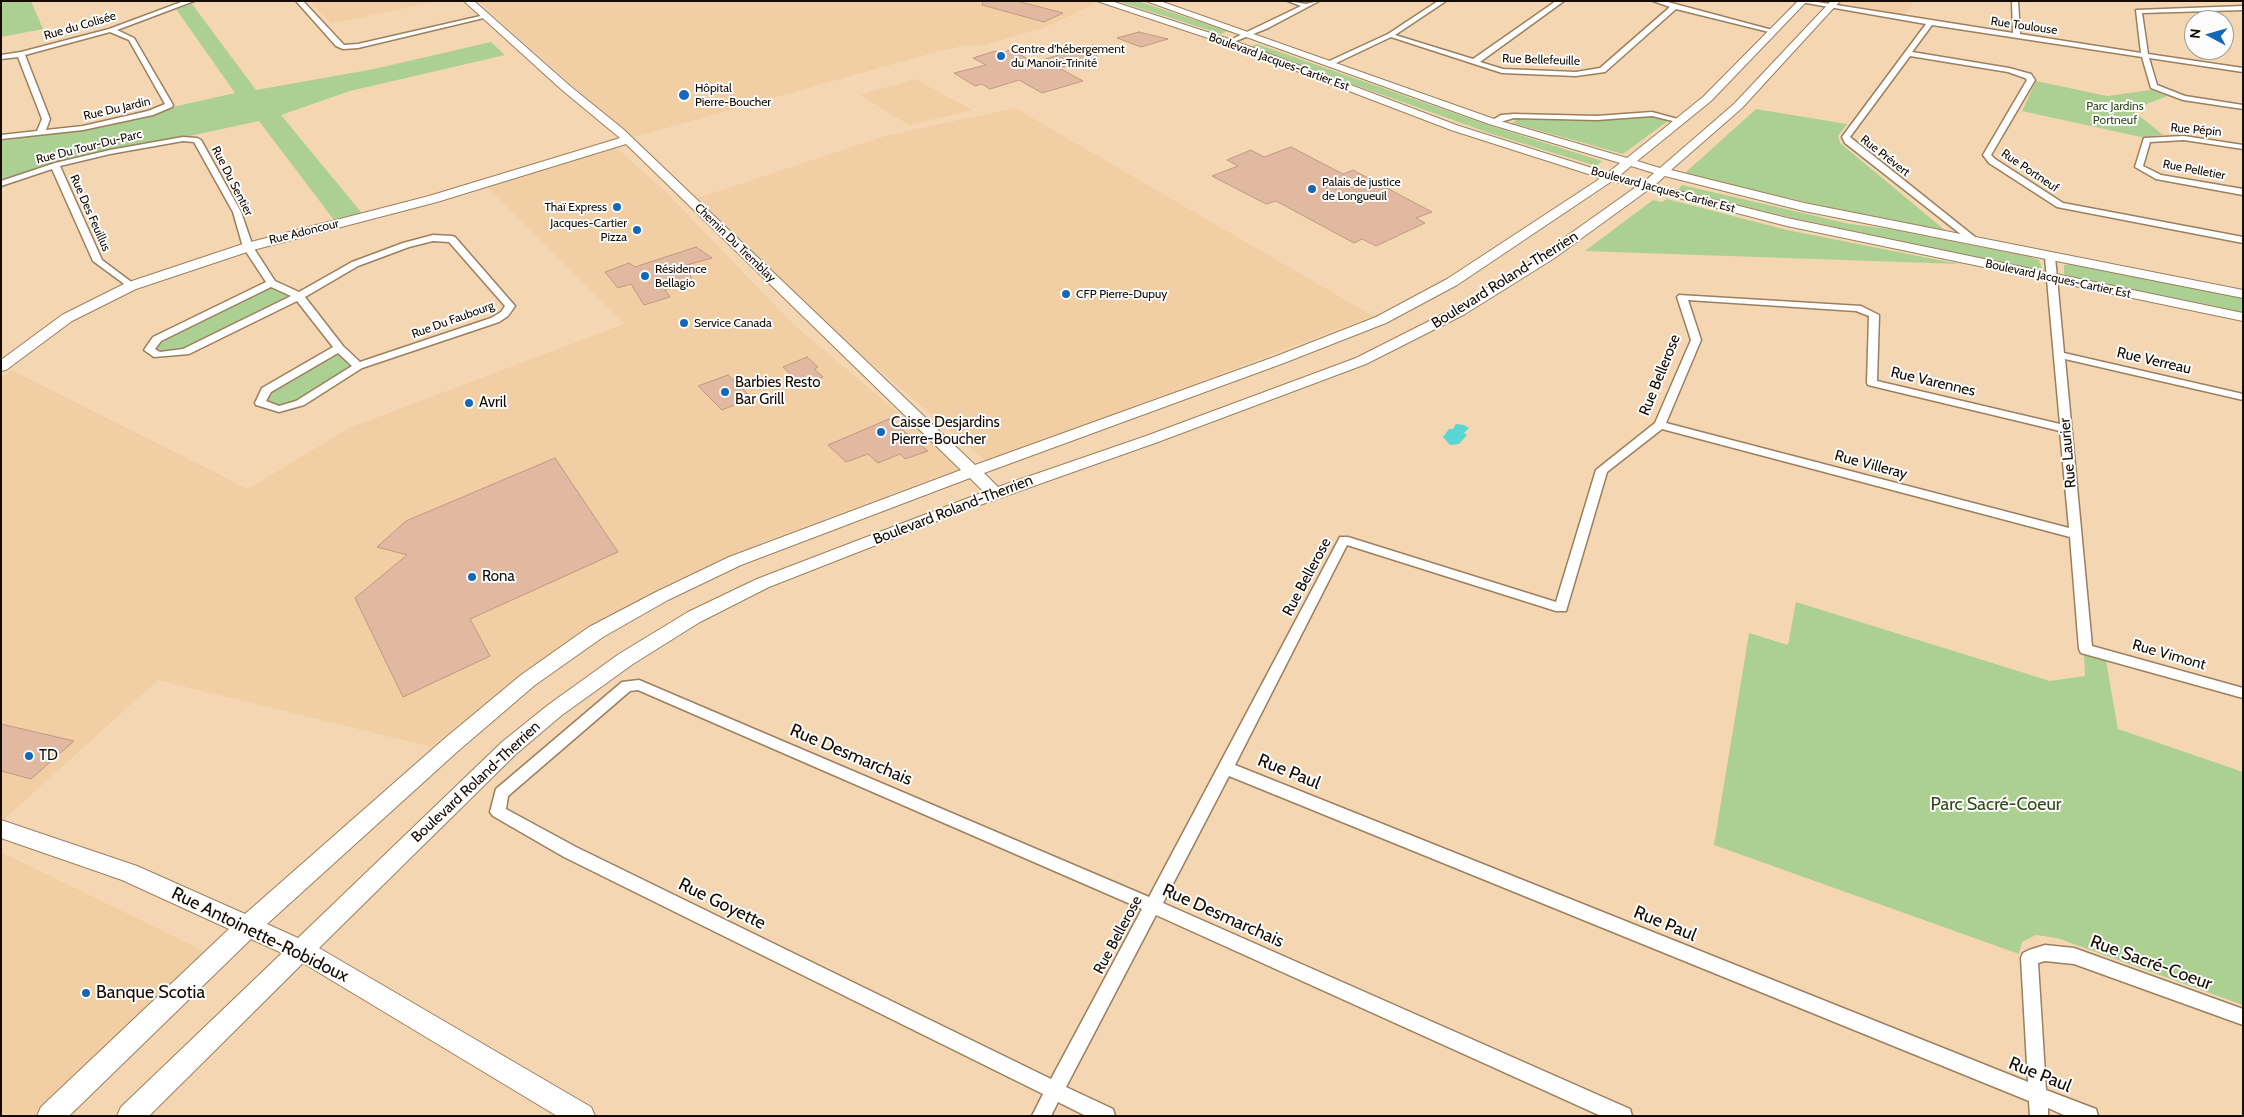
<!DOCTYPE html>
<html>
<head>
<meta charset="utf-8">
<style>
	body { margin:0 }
	#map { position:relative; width:2244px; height:1117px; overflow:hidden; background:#f4d7b2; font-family:Cabin,sans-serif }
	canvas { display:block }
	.frame { position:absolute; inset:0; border:2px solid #150b01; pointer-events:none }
	.north { position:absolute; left:2184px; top:10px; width:50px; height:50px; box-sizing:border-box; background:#fdfdfd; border:1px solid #a09c98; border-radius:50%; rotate:276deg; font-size:14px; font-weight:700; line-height:20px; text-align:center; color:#150b01 }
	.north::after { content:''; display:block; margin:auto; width:18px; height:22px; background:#1568b6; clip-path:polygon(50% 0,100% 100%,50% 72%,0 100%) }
</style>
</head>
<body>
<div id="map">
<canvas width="2244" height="1117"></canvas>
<div class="frame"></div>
<div class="north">N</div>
</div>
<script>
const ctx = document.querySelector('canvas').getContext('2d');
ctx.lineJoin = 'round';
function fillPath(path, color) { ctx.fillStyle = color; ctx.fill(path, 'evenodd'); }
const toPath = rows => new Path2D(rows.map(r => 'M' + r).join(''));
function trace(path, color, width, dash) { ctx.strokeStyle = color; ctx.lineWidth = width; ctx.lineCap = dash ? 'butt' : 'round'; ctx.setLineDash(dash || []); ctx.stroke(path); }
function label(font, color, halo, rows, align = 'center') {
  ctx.font = font + ' Cabin,sans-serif'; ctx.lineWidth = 4; ctx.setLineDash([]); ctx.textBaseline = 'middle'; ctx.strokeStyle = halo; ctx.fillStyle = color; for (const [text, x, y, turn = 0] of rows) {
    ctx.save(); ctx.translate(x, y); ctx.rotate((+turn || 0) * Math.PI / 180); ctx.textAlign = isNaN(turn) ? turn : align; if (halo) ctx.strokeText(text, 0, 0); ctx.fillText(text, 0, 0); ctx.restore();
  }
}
const built = toPath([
	[309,1,437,1,331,24],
	[478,1,1090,1,1097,3,1043,28,984,45,962,46,936,52,631,138],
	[1854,1,1915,1,1904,15,1850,5],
	[915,79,972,110,909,125,860,95],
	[1015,108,1373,316,987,462,822,321,698,198,885,136],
	[612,144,665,191,794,325,963,467,763,542,671,583,587,632,518,678,431,747,158,680,1,822,1,379,11,370,248,489,349,428,624,324,484,183],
	[1,852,208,953,33,1116,1,1116]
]);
const green = toPath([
	[1,1,31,1,43,29,1,37],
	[1117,1,1138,1,1227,31,1221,34],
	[192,4,256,90,374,69,491,42,505,55,350,91,281,115,365,217,337,224,259,121,55,165,1,184,1,137,61,132,235,93,176,9],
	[1257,44,1485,124,1602,161,1596,166,1492,134,1249,47],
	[2036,81,2107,96,2151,90,2167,96,2132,110,2163,135,2141,137,2022,111],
	[1756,109,1847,124,1838,136,1840,143,1946,231,1813,204,1685,173],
	[1646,117,1656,117,1668,121,1623,154,1512,123,1520,118,1609,120],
	[1682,185,1850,224,1889,229,2031,257,2039,260,2042,269,2036,270,1788,217,1678,190],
	[1667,199,1787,230,1959,264,1585,251,1653,200,1662,202],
	[2072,264,2243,298,2243,313,2076,279,2064,274,2064,265],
	[269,286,293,296,184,350,161,353,154,349,161,339],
	[337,352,353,367,298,401,281,407,265,401,270,391],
	[1796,602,2050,681,2085,676,2084,655,2106,661,2118,729,2243,772,2243,1005,2057,938,2036,935,2022,942,2019,954,1714,845,1749,633,1788,645]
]);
const water = toPath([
	[1456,424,1464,425,1469,428,1464,433,1467,435,1459,444,1450,445,1443,437,1449,429,1453,429]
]);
const building = toPath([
	[983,1,1017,1,1063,13,1044,22,982,5,983,1],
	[1139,32,1168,39,1141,47,1117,38,1139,32],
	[1093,45,1097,57,1059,68,1083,81,1042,93,1019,80,990,89,982,84,975,86,954,73,986,65,973,58,995,51,1001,53,1010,50,1035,62,1093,45],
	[1291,147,1343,174,1353,170,1432,212,1416,218,1425,223,1376,246,1362,239,1354,243,1276,201,1266,204,1212,176,1238,166,1227,160,1251,150,1264,157,1291,147],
	[696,247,712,258,687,265,692,281,669,287,670,288,665,290,670,297,644,305,631,284,618,288,605,272,629,263,635,267,696,247],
	[807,357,818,367,814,369,823,377,802,385,783,367,807,357],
	[728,375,752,398,722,410,698,386,728,375],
	[889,419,928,451,905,459,900,454,878,463,868,454,846,462,828,445,889,419],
	[555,458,618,552,470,619,490,656,403,697,355,598,407,555,377,547,406,521,555,458],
	[1,724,74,741,31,779,1,771,1,724]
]);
const street = toPath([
	[184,1,194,1,117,30,134,38,173,105,172,107,153,115,83,130,1,139,1,135,37,131,42,119,18,57,1,59,1,55,21,52,109,29,184,1],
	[110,32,129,40,165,104,148,111,83,126,46,130,50,119,25,55,110,32],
	[296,1,303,1,344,45,358,44,485,15,488,17,358,48,343,49,336,46,296,1],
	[1288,1,1306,4,1319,1,1268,28,1231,43,1226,42,1301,6,1288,1],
	[1438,1,1446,1,1395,35,1473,59,1556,1,1564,1,1480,62,1503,69,1576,72,1600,68,1670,7,1653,1,1664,1,1776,31,1773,33,1676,9,1605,72,1576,76,1502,73,1391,37,1332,65,1325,63,1388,34,1438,1],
	[1795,1,1811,1,2013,33,2012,1,2018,1,2020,34,2141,53,2136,10,2243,6,2243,10,2142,13,2148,54,2243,68,2243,72,2149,58,2157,85,2185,96,2243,105,2243,109,2183,100,2151,88,2142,57,1932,25,1912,52,2009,68,2031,74,2035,80,1991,155,1995,159,2063,203,2243,237,2243,243,2057,207,1989,163,1983,155,2027,80,2025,78,2008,72,1910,56,1850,137,1980,241,1972,243,1845,143,1842,137,1926,24,1795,1],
	[1652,112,1685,121,1681,123,1652,116,1597,120,1514,118,1493,124,1489,122,1501,115,1514,114,1597,116,1652,112],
	[2184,136,2243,145,2243,149,2184,140,2150,142,2143,166,2161,175,2243,189,2243,195,2156,179,2135,167,2144,138,2184,136],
	[183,137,197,138,201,140,241,212,253,247,275,281,299,292,352,262,403,243,433,235,452,236,455,237,515,306,508,316,499,322,362,368,304,405,279,412,256,405,255,403,262,388,333,347,297,301,189,354,154,357,144,350,153,337,266,282,243,247,233,212,194,142,183,141,110,154,60,166,102,260,134,284,136,286,131,289,93,261,52,169,1,186,1,181,55,163,110,150,183,137],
	[433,241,449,242,505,306,501,312,491,318,360,362,343,346,305,297,358,266,409,247,433,241],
	[271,287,291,296,183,349,160,352,155,349,161,341,271,287],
	[338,353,352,366,296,401,279,406,266,401,271,392,338,353],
	[2050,254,2055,257,2064,353,2243,394,2243,400,2065,359,2092,646,2243,688,2243,698,2081,653,2079,649,2070,537,1662,429,1607,472,1566,611,1556,611,1347,545,1235,765,2028,1082,2021,958,2023,953,2029,950,2045,945,2074,948,2243,1009,2243,1025,2074,964,2045,961,2038,963,2046,1090,2096,1109,2098,1116,2066,1116,2048,1108,2048,1116,2030,1116,2029,1101,1229,776,1163,903,1630,1109,1632,1116,1601,1116,1156,915,1066,1087,1113,1109,1115,1116,1086,1116,1058,1102,1051,1116,1032,1116,1043,1094,564,857,493,816,490,812,496,789,622,682,639,680,1149,897,1340,537,1348,537,1556,602,1596,470,1655,423,1691,340,1677,297,1679,295,1861,306,1879,315,1877,381,2060,424,2045,257,2050,254],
	[1688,300,1856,311,1869,316,1867,383,1868,385,2060,431,2069,528,1666,423,1701,340,1688,300],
	[638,690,1142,909,1051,1079,576,847,506,809,508,796,630,691,638,690]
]);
const secondary = toPath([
	[464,1,474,1,570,86,623,129,975,465,1274,357,1376,317,1447,279,1601,178,1451,130,1226,44,1097,1,1111,1,1232,40,1459,126,1608,173,1620,163,1489,124,1146,1,1160,1,1497,120,1627,158,1703,97,1798,1,1807,1,1711,101,1637,161,1660,168,1734,104,1831,1,1840,1,1742,108,1671,170,1804,203,2243,290,2243,298,1804,211,1665,176,1655,185,1787,218,2243,313,2243,321,1787,226,1648,190,1553,259,1465,314,1366,364,1158,442,963,511,769,587,700,622,633,664,562,715,516,754,319,948,591,1107,595,1116,557,1116,303,963,149,1116,117,1116,121,1107,282,953,251,939,69,1116,37,1116,41,1107,229,929,122,880,1,838,1,820,137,866,245,914,444,739,521,675,589,627,656,592,729,557,961,470,626,144,437,202,253,250,136,289,72,321,6,370,1,371,1,360,62,315,126,283,243,244,429,196,620,138,562,90,464,1],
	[1631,166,1654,173,1644,182,1619,176,1631,166],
	[1612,181,1636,187,1543,253,1455,308,1356,358,1146,436,998,487,984,473,1284,363,1386,323,1457,285,1612,181],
	[970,478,984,492,757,579,688,612,619,654,548,705,502,742,298,938,267,924,458,751,535,685,603,637,668,600,741,565,970,478]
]);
const markers = [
	[1001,56,5,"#1568b6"],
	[684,95,6,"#1568b6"],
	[1312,189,5,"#1568b6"],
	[617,207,5,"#1568b6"],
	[637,230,5,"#1568b6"],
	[645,276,5,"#1568b6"],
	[1066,294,5,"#1568b6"],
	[684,323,5,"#1568b6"],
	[725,392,5,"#1568b6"],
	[469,403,5,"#1568b6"],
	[881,432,5,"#1568b6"],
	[472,577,5,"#1568b6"],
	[29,756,5,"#1568b6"],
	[86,993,5,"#1568b6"]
];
const farStreetnames = [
	["Rue du Colisée",80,26,-16],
	["Rue Toulouse",2024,26,8],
	["Rue Bellefeuille",1541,60,2],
	["Boulevard Jacques-Cartier Est",1279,62,20],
	["Rue Du Jardin",117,109,-13],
	["Rue Pépin",2196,130,5],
	["Rue Du Tour-Du-Parc",89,147,-14],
	["Rue Prévert",1885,156,38],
	["Rue Pelletier",2194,170,11],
	["Rue Portneuf",2030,171,34],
	["Rue Du Sentier",232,181,63],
	["Boulevard Jacques-Cartier Est",1663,190,15],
	["Rue Des Feuillus",90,213,66],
	["Rue Adoncour",304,232,-14],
	["Chemin Du Tremblay",735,243,44],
	["Boulevard Jacques-Cartier Est",2058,279,12],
	["Rue Du Faubourg",453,320,-20]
];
const farPoinames = [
	["Centre d'hébergement",1011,49],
	["du Manoir-Trinité",1011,63],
	["Hôpital",695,88],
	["Pierre-Boucher",695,102],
	["Palais de justice",1322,182],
	["de Longueuil",1322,196],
	["Thaï Express",607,207,"right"],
	["Jacques-Cartier",627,223,"right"],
	["Pizza",627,237,"right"],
	["Résidence",655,269],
	["Bellagio",655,283],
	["CFP Pierre-Dupuy",1076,294],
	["Service Canada",694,323]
];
const farParknames = [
	["Parc Jardins",2115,106],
	["Portneuf",2115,120]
];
const streetNames = [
	["Boulevard Roland-Therrien",1505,280,-32],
	["Rue Verreau",2154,361,13],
	["Rue Bellerose",1660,375,-68],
	["Rue Varennes",1933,382,13],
	["Rue Laurier",2068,453,-95],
	["Rue Villeray",1871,465,15],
	["Boulevard Roland-Therrien",953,510,-21],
	["Rue Bellerose",1307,577,-62],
	["Rue Vimont",2169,655,16],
	["Boulevard Roland-Therrien",476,782,-43],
	["Rue Bellerose",1118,935,-62]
];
const poiNames = [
	["Barbies Resto",735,383],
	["Bar Grill",735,400],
	["Avril",479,403],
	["Caisse Desjardins",891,423],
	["Pierre-Boucher",891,440],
	["Rona",482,577],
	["TD",39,756]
];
const nearStreetnames = [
	["Rue Desmarchais",851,755,23],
	["Rue Paul",1289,772,22],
	["Rue Goyette",722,904,26],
	["Rue Desmarchais",1223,916,24],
	["Rue Paul",1665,924,22],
	["Rue Antoinette-Robidoux",260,935,26],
	["Rue Sacré-Coeur",2151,963,20],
	["Rue Paul",2040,1075,22]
];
const nearParknames = [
	["Parc Sacré-Coeur",1996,805]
];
const nearPoinames = [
	["Banque Scotia",96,993]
];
fillPath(built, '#f1cea3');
fillPath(green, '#acd092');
fillPath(water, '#59d6d2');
fillPath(building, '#e1b8a0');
trace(building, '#c19981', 1);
trace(street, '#9b7f5e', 3);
trace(secondary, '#9b7f5e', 2);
fillPath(street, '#fff');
fillPath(secondary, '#fff');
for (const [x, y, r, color] of markers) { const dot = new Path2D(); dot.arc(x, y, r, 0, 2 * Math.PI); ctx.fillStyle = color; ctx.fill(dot); trace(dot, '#fdfdfd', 2); }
label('12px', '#150b01', '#fdfdfd', farStreetnames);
label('12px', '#150b01', '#fdfdfd', farPoinames, 'left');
label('12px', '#304b17', '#fdfdfd', farParknames);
label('15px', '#150b01', '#fdfdfd', streetNames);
label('15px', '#150b01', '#fdfdfd', poiNames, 'left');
label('18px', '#150b01', '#fdfdfd', nearStreetnames);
label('18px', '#304b17', '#fdfdfd', nearParknames);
label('18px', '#150b01', '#fdfdfd', nearPoinames, 'left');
</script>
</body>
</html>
